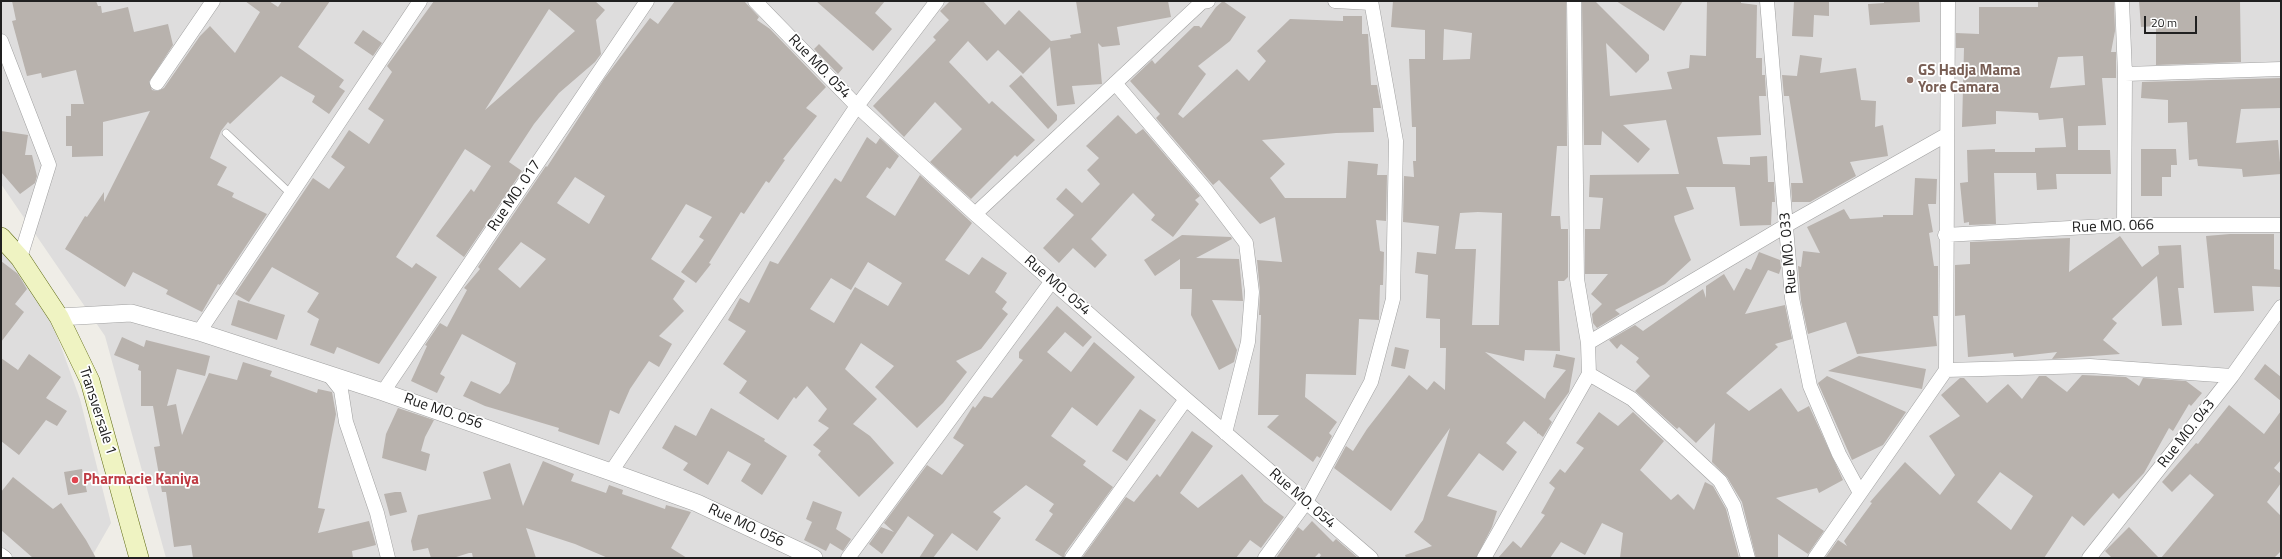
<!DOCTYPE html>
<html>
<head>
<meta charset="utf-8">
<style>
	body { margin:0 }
	#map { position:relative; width:2282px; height:559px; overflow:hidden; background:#efede7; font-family:"Titillium Web",sans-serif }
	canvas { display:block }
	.frame { position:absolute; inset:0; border:2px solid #202020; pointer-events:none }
	.scale { position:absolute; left:2144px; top:16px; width:53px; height:18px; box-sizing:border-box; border:2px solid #202020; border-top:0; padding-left:5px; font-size:12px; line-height:14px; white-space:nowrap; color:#202020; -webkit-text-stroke:3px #fff; paint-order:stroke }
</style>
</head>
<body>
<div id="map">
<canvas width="2282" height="559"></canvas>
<div class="frame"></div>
<div class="scale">20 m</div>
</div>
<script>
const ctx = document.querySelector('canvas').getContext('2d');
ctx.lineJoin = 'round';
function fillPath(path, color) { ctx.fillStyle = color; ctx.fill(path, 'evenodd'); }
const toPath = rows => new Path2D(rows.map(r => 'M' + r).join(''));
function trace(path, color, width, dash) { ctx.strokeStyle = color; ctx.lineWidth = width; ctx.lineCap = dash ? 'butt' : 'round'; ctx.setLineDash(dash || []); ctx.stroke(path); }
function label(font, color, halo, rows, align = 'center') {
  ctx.font = font + ' "Titillium Web",sans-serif'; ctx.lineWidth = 3.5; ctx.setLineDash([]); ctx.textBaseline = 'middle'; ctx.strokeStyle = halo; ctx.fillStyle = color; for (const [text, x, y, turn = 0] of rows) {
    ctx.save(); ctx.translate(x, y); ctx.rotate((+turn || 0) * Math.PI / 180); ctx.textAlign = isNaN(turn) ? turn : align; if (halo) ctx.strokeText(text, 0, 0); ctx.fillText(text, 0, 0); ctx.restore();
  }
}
const residential = toPath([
	[1,1,2281,1,2281,558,166,558,105,336,1,184],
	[1,252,41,292,80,399,111,523,91,558,1,558]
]);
const building = toPath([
	[12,1,96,1,98,6,101,6,102,13,128,7,134,32,168,24,173,45,149,82,152,90,157,91,164,88,200,36,210,26,235,53,260,12,245,1,269,1,278,7,282,1,330,1,298,47,344,80,339,87,345,91,329,114,312,102,315,96,281,76,230,124,228,122,221,131,210,158,227,167,217,185,234,193,232,197,267,214,220,285,218,284,202,312,166,294,168,290,133,272,125,287,65,249,85,216,87,217,104,192,104,202,150,111,103,122,103,156,72,157,72,146,66,146,66,116,71,116,71,104,84,104,76,70,42,78,41,73,27,76,12,21,16,20],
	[434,1,595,1,605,10,596,20,601,54,595,62,559,93,534,124,509,162,522,171,464,257,436,236,471,189,474,192,491,166,465,149,396,257,412,268,416,263,437,277,379,364,337,347,334,354,310,345,319,319,307,312,319,293,272,267,249,302,235,294,313,178,329,189,345,167,331,157,349,130,369,144,384,120,368,109,392,72,387,66],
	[549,9,575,31,485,110],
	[675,1,744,1,759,17,757,20,770,29,826,87,806,108,817,116,783,159,785,160,769,183,766,181,744,214,741,212,709,263,711,264,696,283,681,272,704,240,699,237,712,217,686,204,651,259,685,281,673,299,684,311,659,336,672,344,659,367,649,361,630,389,619,414,610,410,599,445,558,431,559,428,485,406,463,396,471,381,500,394,509,383,516,363,462,334,440,374,445,377,437,393,411,381,427,346,425,345,440,323,447,327,467,290,464,288,480,269,478,267,546,166,547,167,604,79,650,18,658,24],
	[575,177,605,196,589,224,557,203],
	[521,242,546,259,520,288,498,269],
	[816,1,885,1,875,13,892,29,873,51],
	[950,1,983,1,1005,25,1019,10,1051,41,1071,38,1070,35,1081,33,1076,1,1168,1,1171,17,1117,27,1120,45,1102,47,1098,43,1102,84,1072,86,1075,104,1057,106,1050,47,1023,74,998,50,987,61,968,41,949,62,989,104,992,101,1035,140,1017,157,1015,155,971,199,930,162,962,129,935,102,904,137,873,106,936,40,933,37,949,20,940,11],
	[1223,1,1246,17,1230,41,1198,66,1206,74,1178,114,1183,118,1237,69,1249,81,1266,61,1257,51,1290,19,1343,21,1343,16,1362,16,1362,34,1368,34,1371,85,1377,85,1381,108,1373,108,1374,132,1336,133,1262,140,1285,164,1270,178,1285,198,1346,198,1348,161,1378,164,1377,175,1387,175,1386,221,1376,220,1380,251,1384,252,1383,285,1380,285,1379,317,1379,320,1359,319,1356,375,1306,374,1305,397,1337,422,1329,433,1332,436,1320,458,1317,456,1313,462,1267,427,1279,415,1258,415,1261,315,1259,315,1260,291,1257,260,1282,262,1275,217,1260,224,1219,180,1213,185,1156,118,1160,114,1130,81,1152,60,1155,64,1194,26,1199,26,1201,28,1216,7],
	[1393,1,1566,1,1567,146,1557,146,1551,216,1560,216,1561,229,1568,229,1568,277,1564,281,1558,281,1560,351,1525,350,1524,361,1485,352,1545,399,1547,393,1566,370,1553,367,1556,354,1575,358,1569,392,1549,419,1552,422,1543,437,1538,433,1537,434,1537,432,1524,421,1506,443,1517,452,1503,471,1479,453,1447,496,1497,511,1492,527,1476,558,1406,558,1405,555,1432,546,1414,532,1423,520,1450,428,1391,511,1334,468,1346,446,1353,451,1367,429,1409,375,1427,390,1434,381,1445,390,1446,348,1440,348,1440,319,1426,318,1428,275,1415,273,1417,252,1436,254,1439,226,1403,222,1404,176,1414,177,1413,161,1416,161,1416,127,1412,127,1409,59,1425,59,1425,30,1391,27],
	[1444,29,1472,33,1470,59,1443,60],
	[1478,212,1502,213,1499,325,1472,325,1476,249,1455,249,1460,213],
	[1582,1,1595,1,1649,55,1649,60,1636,73,1606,43,1610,96,1672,89,1667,72,1689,68,1690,55,1706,56,1707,1,1741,1,1741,3,1757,5,1756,58,1762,58,1762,75,1765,75,1766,96,1759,96,1761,135,1717,137,1723,164,1750,165,1750,157,1767,156,1768,182,1774,182,1775,202,1772,202,1771,225,1740,226,1735,187,1686,187,1694,209,1674,216,1675,221,1691,260,1665,284,1615,310,1620,314,1597,328,1593,323,1592,314,1602,304,1591,294,1608,274,1585,274,1585,229,1600,229,1603,198,1589,197,1590,175,1679,174,1666,120,1623,125,1650,149,1638,163,1602,131,1601,145,1584,145],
	[1616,1,1683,1,1664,31],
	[1794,1,1829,1,1829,16,1814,15,1813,37,1792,36],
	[1884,1,1919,1,1920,22,1870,25,1868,4,1884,3],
	[2038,1,2114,1,2115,31,2111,52,2116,52,2116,78,2102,78,2106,125,2078,126,2078,150,2110,150,2111,174,2056,174,2057,189,2037,190,2036,173,1994,173,1996,224,1969,225,1969,222,1964,223,1960,183,1968,182,1967,150,1995,149,1995,152,2035,152,2035,148,2066,147,2063,118,2039,120,2038,113,1996,111,1996,124,1962,127,1964,48,1956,48,1956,33,1979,34,1979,7,2038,7],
	[2083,56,2085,85,2050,88,2058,57],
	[2139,1,2240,1,2241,62,2156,65,2156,26,2141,27],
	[363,30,382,43,373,56,354,43],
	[819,44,843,68,838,74,814,49],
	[1800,55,1822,58,1820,73,1856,68,1861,100,1876,101,1875,127,1883,125,1888,156,1850,162,1856,176,1810,202,1792,202,1791,183,1803,183,1789,96,1784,96,1782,75,1797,76],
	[1021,75,1057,115,1057,120,1048,129,1009,86],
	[2281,78,2281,108,2241,109,2236,143,2278,140,2281,174,2243,177,2242,169,2198,166,2197,159,2189,160,2187,122,2168,123,2168,100,2141,98,2142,82],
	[1118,115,1136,134,1143,129,1200,196,1195,200,1199,204,1173,237,1151,220,1155,215,1133,193,1091,239,1107,255,1095,268,1073,248,1059,263,1043,248,1074,215,1056,199,1066,188,1082,203,1100,184,1087,170,1099,158,1086,146],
	[1,131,28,135,25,155,32,155,37,176,35,183,20,194,1,172],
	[867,137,876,144,880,138,899,156,890,169,887,167,866,197,895,216,920,175,972,223,945,260,969,275,982,257,1007,273,995,292,1007,302,1002,309,1008,314,981,349,956,361,967,372,943,403,917,428,875,387,894,366,861,343,845,369,877,399,853,424,870,436,894,463,859,497,818,455,821,451,813,445,829,428,818,421,827,409,807,386,796,399,794,397,778,420,739,393,747,381,723,364,746,331,728,320,740,298,749,303,770,261,778,264,835,178,841,182],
	[868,262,902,283,888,306,855,287,834,323,810,309,831,278,851,290],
	[2141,149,2176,149,2177,165,2171,165,2171,177,2162,177,2162,196,2141,196],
	[1915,178,1937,179,1936,204,1928,204,1933,232,1929,233,1934,266,1938,266,1938,316,1933,316,1937,346,1857,354,1846,322,1808,334,1801,301,1798,266,1801,267,1803,251,1820,253,1807,227,1844,209,1850,219,1883,217,1883,215,1913,215],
	[2230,234,2274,234,2274,269,2281,270,2281,287,2252,286,2254,311,2214,313,2206,236],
	[1182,235,1231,237,1232,239,1196,258,1239,259,1243,301,1212,300,1237,350,1234,362,1219,370,1191,315,1192,289,1180,289,1180,259,1155,276,1144,260],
	[2120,236,2142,267,2159,254,2158,246,2181,245,2184,288,2178,288,2182,325,2162,326,2157,276,2112,319,2117,323,2103,340,2120,354,2052,359,2057,352,2014,357,2013,353,1968,357,1965,315,1955,316,1955,265,1970,264,1970,242,2070,238,2069,272],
	[1759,252,1780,260,1781,268,1779,274,1768,270,1745,314,1785,305,1792,339,1775,344,1778,347,1726,393,1749,411,1781,388,1798,412,1809,406,1843,480,1819,493,1817,488,1776,498,1824,531,1808,554,1778,534,1778,558,1756,558,1742,502,1727,477,1712,462,1715,423,1696,443,1679,427,1677,429,1635,391,1650,376,1636,362,1639,358,1621,344,1617,349,1609,340,1635,325,1643,331,1703,289,1706,298,1706,286,1724,274,1734,291,1746,268,1751,270],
	[1,261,18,274,27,289,15,304,24,312,1,342],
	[238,300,285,315,277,340,231,325],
	[1057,306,1092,337,1083,347,1065,332,1047,352,1071,372,1094,342,1135,377,1097,426,1072,407,1051,436,1086,461,1083,465,1113,487,1065,553,1064,558,1035,540,1053,514,1049,511,1054,504,1026,485,993,512,1001,518,977,551,952,533,933,558,919,558,934,535,908,516,882,554,869,544,881,527,894,532,884,523,927,465,942,475,964,445,953,438,973,406,975,408,984,396,992,398,1023,360,1019,358,1019,352],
	[122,337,144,347,146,340,210,356,205,376,177,369,167,406,176,404,182,435,209,373,237,380,243,362,272,371,270,376,317,393,318,389,332,392,336,414,318,508,325,509,318,533,369,521,376,545,352,551,353,558,193,558,191,545,174,547,166,492,162,492,154,447,160,446,153,406,141,406,141,371,138,370,139,365,114,355],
	[1395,347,1409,350,1405,369,1391,366],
	[29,354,61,377,46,398,67,411,57,426,46,420,19,455,1,441,1,358,18,370],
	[1859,356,1926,369,1922,389,1828,371],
	[2265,364,2281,377,2281,401,2254,379],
	[2082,375,2126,377,2139,386,2143,378,2186,381,2202,393,2191,406,2189,404,2173,431,2169,428,2144,473,2119,499,2113,493,2084,526,2072,516,2044,558,1825,558,1838,540,1847,546,1844,541,1872,503,1870,502,1905,462,1940,495,1955,475,1929,436,1960,416,1941,395,1960,378,1964,378,1987,403,2008,384,2022,399,2039,376,2046,376,2067,392],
	[2000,472,2033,496,2011,530,1977,502],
	[1827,376,1906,412,1883,445,1852,460,1818,383],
	[2229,405,2264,434,2281,411,2281,460,2274,468,2281,474,2281,483,2267,502,2281,516,2281,551,2274,558,2161,558,2214,495,2190,474,2172,492,2162,482,2196,443,2198,444],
	[398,408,434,420,425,437,421,451,430,454,426,471,382,458,386,434],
	[711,408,765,439,764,441,787,456,762,495,741,481,751,464,728,451,708,485,683,470,688,463,662,448,675,425,696,436],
	[1140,409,1156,420,1127,461,1112,451],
	[1599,412,1618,426,1633,412,1664,441,1640,470,1671,500,1678,494,1694,510,1705,482,1713,486,1726,509,1739,558,1620,558,1623,533,1602,523,1585,555,1561,542,1550,558,1498,558,1513,541,1521,548,1545,515,1541,513,1555,488,1549,483,1560,469,1565,473,1584,448,1576,443],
	[1192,431,1213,446,1180,493,1198,508,1242,474,1264,502,1284,517,1261,548,1250,540,1236,558,1082,558,1126,497,1134,502,1157,474,1160,477],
	[543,461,574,474,571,481,606,493,609,485,623,490,622,494,665,509,666,505,691,512,671,548,687,558,608,558,575,544,526,528,536,558,473,558,472,553,469,553,453,558,431,558,428,548,413,551,411,541,418,515,491,499,483,472,510,463,523,506],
	[82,469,87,492,68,495,64,472],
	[13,477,53,509,61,503,86,540,96,558,33,558,1,530,1,492],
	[395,492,401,492,407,512,390,516,384,494],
	[813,501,842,512,836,529,851,539,843,551,830,543,826,551,804,540,812,522,806,519],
	[1312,521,1333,542,1336,539,1358,558,1319,558,1321,555,1319,553,1314,558,1276,558,1298,527,1303,531],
	[2129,527,2159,558,2112,558,2105,551]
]);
const service = toPath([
	[226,133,291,194]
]);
const minor = toPath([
	[755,1,857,106,975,214,1186,399,1371,558],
	[1335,1,1371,3],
	[1767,1,1792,298,1810,386,1839,454,1860,493],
	[2122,1,2125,74,2124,225],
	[1,41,49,165,20,258],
	[2125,74,2281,69],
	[157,83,213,1],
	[1115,83,1205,189,1246,243,1252,292,1248,342,1225,433],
	[975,214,1202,2,1208,1],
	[1945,235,2124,225,2281,225],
	[199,332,420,1],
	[1588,343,1787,225,1946,135],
	[1946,370,2090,366,2232,376],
	[1589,374,1632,399,1720,481,1734,506,1748,558],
	[330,376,341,390,346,422,377,513,388,558],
	[383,392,647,1],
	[611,472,857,106,937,1],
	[1,555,5,558],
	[848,558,1052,281],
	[1072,558,1186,399],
	[1265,558,1306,502,1371,382,1393,299,1396,141,1371,1],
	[1484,558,1589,374,1588,343,1577,279,1574,1],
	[1815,558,1946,370,1948,1],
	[2089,558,2232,376,2281,307]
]);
const tertiary = toPath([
	[59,317,131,313,199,332,383,392,611,472,697,503,814,558]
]);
const secondary = toPath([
	[1,237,20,258,59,317,90,381,139,558]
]);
const markers = [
	[1910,80,4,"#8d6e63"],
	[75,480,4,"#e0444e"]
];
const streetNames = [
	["Rue MO. 054",819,67,46],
	["Rue MO. 017",515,196,-56],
	["Rue MO. 066",2113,227,-2],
	["Rue MO. 033",1789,253,-95],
	["Rue MO. 054",1057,286,41],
	["Transversale 1",97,411,72],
	["Rue MO. 056",443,412,19],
	["Rue MO. 043",2187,434,-52],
	["Rue MO. 054",1302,499,41],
	["Rue MO. 056",746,526,25]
];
const educationNames = [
	["GS Hadja Mama",1918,71],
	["Yore Camara",1918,88]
];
const healthNames = [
	["Pharmacie Kaniya",83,480]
];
fillPath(residential, '#dedddd');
fillPath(building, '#b8b2ad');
trace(service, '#a1a1a1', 8);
trace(minor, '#a1a1a1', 15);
trace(tertiary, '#a1a1a1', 18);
trace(secondary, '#5f6b12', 20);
trace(service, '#fff', 7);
trace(minor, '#fff', 14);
trace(tertiary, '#fff', 17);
trace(secondary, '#eff3c2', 19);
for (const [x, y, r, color] of markers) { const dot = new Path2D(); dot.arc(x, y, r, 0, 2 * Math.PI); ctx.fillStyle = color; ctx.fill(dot); trace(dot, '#fff', 1.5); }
label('15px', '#202020', '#fff', streetNames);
label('bold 15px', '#785e54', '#fff', educationNames, 'left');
label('bold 15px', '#be3a42', '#fff', healthNames, 'left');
</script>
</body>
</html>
